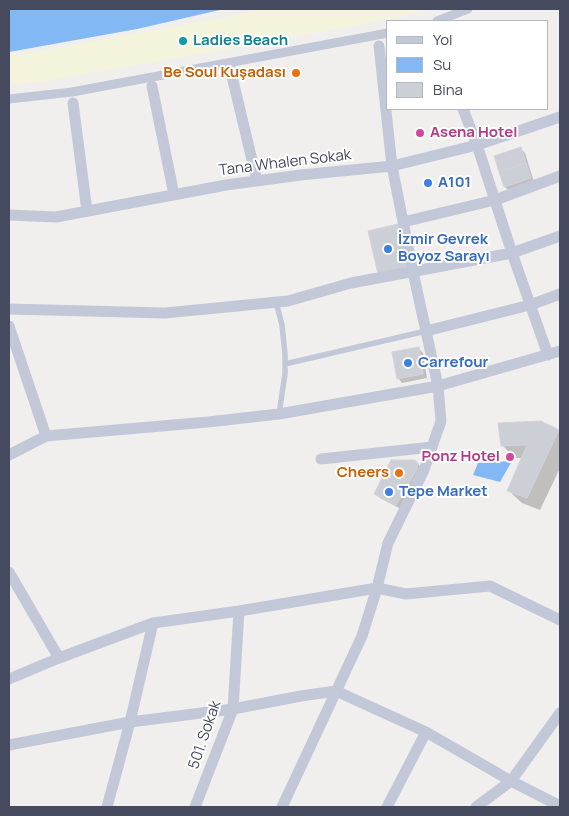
<!DOCTYPE html>
<html>
<head>
<meta charset="utf-8">
<style>
	body { margin:0 }
	#map { position:relative; width:569px; height:816px; overflow:hidden; background:#f1efee; font-family:Manrope,sans-serif }
	canvas { display:block }
	.frame { position:absolute; inset:0; border:10px solid #454a5e; pointer-events:none }
	.legend { position:absolute; left:386px; top:20px; width:162px; height:90px; box-sizing:border-box; background:#fff; border:1px solid #b5b7bf; margin:0; padding:6px 9px; list-style:none; font-size:15px; color:#454a5e }
	.legend li { display:flex; align-items:center; gap:10px; height:25px }
	.legend b { width:25px; border:1px solid #b5b7bf }
</style>
</head>
<body>
<div id="map">
<canvas width="569" height="816"></canvas>
<div class="frame"></div>
<ul class="legend">
<li><b style="height:6px;background:#c3c8d8"></b>Yol</li>
<li><b style="height:14px;background:#82b9f4"></b>Su</li>
<li><b style="height:14px;background:#cdcfd7"></b>Bina</li>
</ul>
</div>
<script>
const ctx = document.querySelector('canvas').getContext('2d');
ctx.lineJoin = 'round';
function fillPath(path, color) { ctx.fillStyle = color; ctx.fill(path, 'evenodd'); }
const toPath = rows => new Path2D(rows.map(r => 'M' + r).join(''));
function trace(path, color, width, dash) { ctx.strokeStyle = color; ctx.lineWidth = width; ctx.lineCap = dash ? 'butt' : 'round'; ctx.setLineDash(dash || []); ctx.stroke(path); }
function label(font, color, halo, rows, align = 'center') {
  ctx.font = font + ' Manrope,sans-serif'; ctx.lineWidth = 4; ctx.setLineDash([]); ctx.textBaseline = 'middle'; ctx.strokeStyle = halo; ctx.fillStyle = color; for (const [text, x, y, turn = 0] of rows) {
    ctx.save(); ctx.translate(x, y); ctx.rotate((+turn || 0) * Math.PI / 180); ctx.textAlign = isNaN(turn) ? turn : align; if (halo) ctx.strokeText(text, 0, 0); ctx.fillText(text, 0, 0); ctx.restore();
  }
}
const sand = toPath([
	[260,9,430,9,401,17,222,50,43,81,9,85,9,57,234,16]
]);
const water = toPath([
	[9,9,224,9,137,29,9,52],
	[512,461,500,482,473,475,478,463]
]);
const shadow = toPath([
	[521,149,525,153,534,182,509,191,505,187],
	[418,348,423,353,427,378,402,383,398,378],
	[540,422,560,433,560,468,540,510,522,503,509,491,523,458,515,458,502,445],
	[417,463,422,468,401,509,380,498,375,493]
]);
const building = toPath([
	[521,147,526,163,499,172,494,156,521,147],
	[526,163,531,178,504,187,499,172,526,163],
	[398,224,407,268,378,274,368,231,398,224],
	[419,347,423,374,397,379,392,352,419,347],
	[541,421,559,430,527,498,507,491,527,445,501,446,498,423,541,421],
	[391,460,415,460,418,463,417,469,405,490,382,478,391,460],
	[382,478,405,490,396,505,374,494,382,478]
]);
const service = toPath([
	[276,302,282,325,285,354,285,374,279,414],
	[285,364,426,331]
]);
const pedestrian = toPath([
	[437,21,468,9],
	[9,99,72,92,388,33]
]);
const minor = toPath([
	[230,68,257,181],
	[152,86,174,195],
	[73,103,87,211],
	[463,109,477,145,512,253,548,355],
	[9,215,56,217,226,185,301,175,392,166,477,145,560,117],
	[403,222,495,200,560,176],
	[9,309,165,313,288,301,351,283,512,253,560,236],
	[9,326,46,436,9,455],
	[426,331,530,305,560,294],
	[46,436,208,422,279,414,438,386,560,351],
	[321,459,432,447],
	[9,572,59,658],
	[9,679,59,658,153,623,239,611,377,588,406,594,490,586,560,620],
	[9,745,130,722,233,709,301,696,336,691,426,732,511,781,560,806],
	[107,807,130,722,153,623],
	[195,807,233,709,239,611],
	[282,807,362,636,377,588,388,543,424,470,441,421,438,386,413,272,392,166,379,46],
	[387,807,426,732],
	[476,807,511,781,560,713]
]);
const markers = [
	[183,41,5,"#0f9aa8"],
	[296,73,5,"#e8710a"],
	[420,133,5,"#d1479c"],
	[428,183,5,"#3f7fe0"],
	[388,249,5,"#3f7fe0"],
	[408,363,5,"#3f7fe0"],
	[510,457,5,"#d1479c"],
	[399,473,5,"#e8710a"],
	[389,492,5,"#3f7fe0"]
];
const cultureNames = [
	["Ladies Beach",193,41]
];
const foodNames = [
	["Be Soul Kuşadası",286,73],
	["Cheers",389,473]
];
const hotelNames = [
	["Asena Hotel",430,133],
	["Ponz Hotel",500,457,"right"]
];
const streetNames = [
	["Tana Whalen Sokak",285,163,-7],
	["501. Sokak",205,735,-71]
];
const shopNames = [
	["A101",438,183],
	["İzmir Gevrek",398,240],
	["Boyoz Sarayı",398,257],
	["Carrefour",418,363],
	["Tepe Market",399,492]
];
fillPath(sand, '#f4f4dd');
fillPath(water, '#82b9f4');
fillPath(shadow, '#0003');
fillPath(building, '#cdcfd7');
trace(building, '#d2d2db', 1);
trace(service, '#c3c8d8', 5.5);
trace(pedestrian, '#c3c8d8', 9);
trace(minor, '#c3c8d8', 11);
for (const [x, y, r, color] of markers) { const dot = new Path2D(); dot.arc(x, y, r, 0, 2 * Math.PI); ctx.fillStyle = color; ctx.fill(dot); trace(dot, '#fff', 2); }
label('bold 15px', '#0d838f', '#fff', cultureNames, 'left');
label('bold 15px', '#c56008', '#fff', foodNames, 'right');
label('bold 15px', '#b23c85', '#fff', hotelNames, 'left');
label('15px', '#454a5e', '#fff', streetNames);
label('bold 15px', '#366cbe', '#fff', shopNames, 'left');
</script>
</body>
</html>
